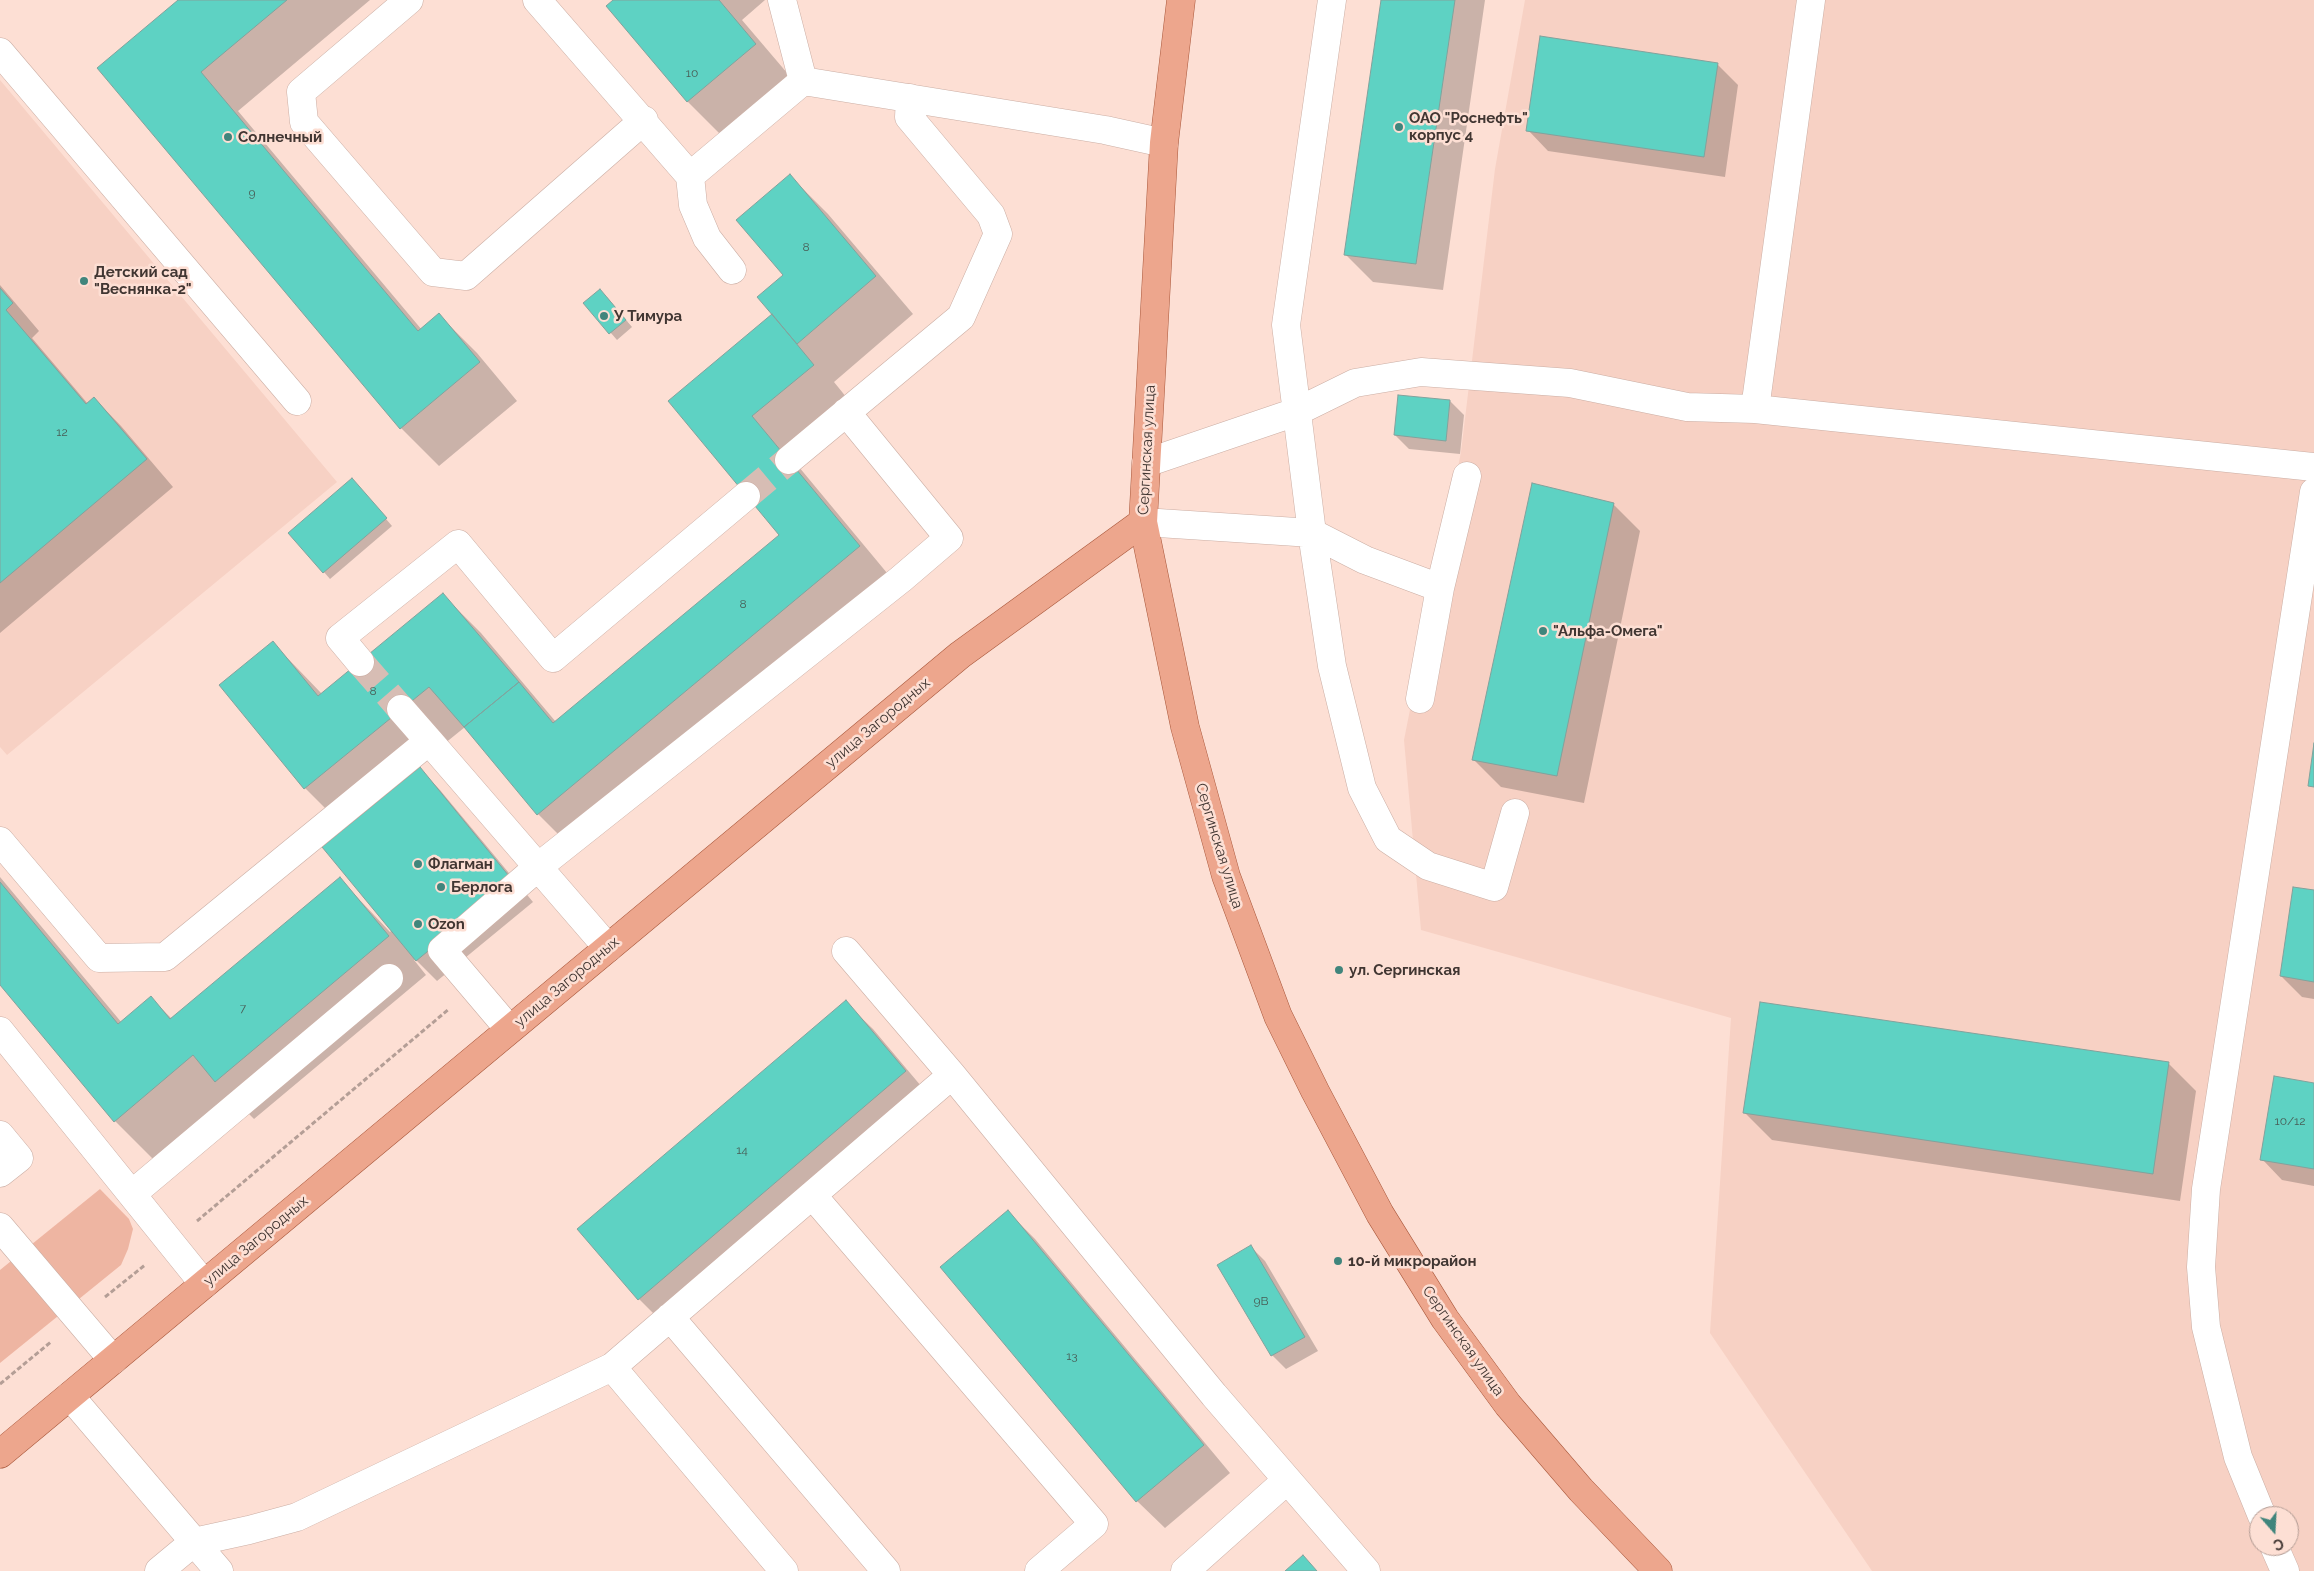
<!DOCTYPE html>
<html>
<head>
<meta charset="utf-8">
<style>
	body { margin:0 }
	#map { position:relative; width:2314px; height:1571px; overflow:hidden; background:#fddfd4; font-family:Raleway,sans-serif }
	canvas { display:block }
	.north { position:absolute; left:2249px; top:1506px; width:50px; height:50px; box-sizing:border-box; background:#fddfd4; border:1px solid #b29b93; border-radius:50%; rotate:161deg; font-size:14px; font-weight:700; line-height:20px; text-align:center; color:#413632 }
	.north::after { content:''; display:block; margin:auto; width:18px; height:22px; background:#40857c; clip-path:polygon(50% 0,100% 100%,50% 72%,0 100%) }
</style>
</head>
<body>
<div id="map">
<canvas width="2314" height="1571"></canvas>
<div class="north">С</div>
</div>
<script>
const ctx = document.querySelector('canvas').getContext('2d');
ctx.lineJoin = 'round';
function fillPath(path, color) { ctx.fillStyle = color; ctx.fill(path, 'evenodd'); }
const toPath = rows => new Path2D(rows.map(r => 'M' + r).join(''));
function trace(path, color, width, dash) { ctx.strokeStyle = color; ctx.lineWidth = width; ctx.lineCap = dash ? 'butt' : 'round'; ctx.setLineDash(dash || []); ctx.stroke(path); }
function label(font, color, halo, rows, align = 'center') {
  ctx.font = font + ' Raleway,sans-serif'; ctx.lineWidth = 5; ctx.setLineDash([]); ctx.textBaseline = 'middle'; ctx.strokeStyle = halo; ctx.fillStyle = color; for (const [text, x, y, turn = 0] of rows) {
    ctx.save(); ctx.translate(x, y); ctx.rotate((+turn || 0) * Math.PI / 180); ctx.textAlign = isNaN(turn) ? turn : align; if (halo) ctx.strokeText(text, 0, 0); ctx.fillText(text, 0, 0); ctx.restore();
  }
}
const built = toPath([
	[1525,0,2314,0,2314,1571,1872,1571,1710,1333,1731,1018,1421,930,1404,740,1461,452,1495,169],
	[2259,1516,2289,1516,2289,1546,2259,1546],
	[0,80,337,482,7,755,0,747]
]);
const green = toPath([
	[100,1189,129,1219,133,1229,128,1249,121,1265,0,1363,0,1270]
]);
const shadow = toPath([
	[180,0,370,0,238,111,422,330,439,315,477,353,517,401,439,466,401,428,99,68],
	[615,0,765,0,742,20,805,94,737,151,688,102,607,7],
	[1382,0,1485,0,1443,290,1373,282,1345,254],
	[1717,64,1738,85,1725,177,1548,151,1528,130],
	[790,176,828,214,913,314,834,382,851,403,789,455,897,585,576,852,538,814,465,727,343,826,305,788,221,685,273,643,322,694,443,595,481,633,556,722,781,535,670,402,774,314,785,275],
	[0,285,39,331,32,338,88,404,94,398,121,426,173,487,0,633],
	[607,297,632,327,617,340,585,303],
	[1450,401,1464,415,1460,454,1409,449,1395,435],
	[359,487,392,526,330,579,290,533],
	[1613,504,1640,531,1584,803,1501,787,1474,760],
	[420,769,440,790,533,902,437,981,415,959,414,960,426,975,254,1119,230,1095,153,1159,115,1121,0,983,0,877,122,1023,151,998,172,1019,340,879,390,932,392,930],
	[2314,891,2314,999,2302,997,2281,976],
	[845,1002,873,1029,932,1099,666,1326,639,1299],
	[2169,1064,2196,1091,2180,1201,1772,1140,1745,1113],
	[2314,1084,2314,1186,2282,1180,2262,1159],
	[1008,1212,1035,1239,1230,1473,1165,1528,1137,1501],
	[1251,1247,1265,1261,1318,1351,1286,1369,1272,1355,1219,1265]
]);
const building = toPath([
	[178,0,287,0,201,72,418,331,439,313,480,362,400,429,97,68,178,0],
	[613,0,719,0,756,44,687,102,606,6,613,0],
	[1381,0,1455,0,1416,264,1344,255,1381,0],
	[1540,36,1718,63,1704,157,1526,131,1540,36],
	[790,174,876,276,797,344,757,297,783,275,736,220,790,174],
	[0,288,13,303,6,310,86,404,94,397,147,459,0,583,0,288],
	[600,289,626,320,609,334,583,303,600,289],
	[772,314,814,365,752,416,860,546,537,815,464,727,519,682,553,723,779,535,668,401,772,314],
	[1398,395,1450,400,1446,441,1394,435,1398,395],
	[352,478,387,518,323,573,288,533,352,478],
	[1532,483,1614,503,1557,776,1472,760,1532,483],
	[443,593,519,682,464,727,429,687,304,789,219,685,273,641,318,696,443,593],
	[2314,743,2314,787,2308,786,2314,743],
	[420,767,513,881,416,961,322,847,420,767],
	[340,877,389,936,215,1082,193,1055,114,1122,0,985,0,882,118,1024,151,996,170,1019,340,877],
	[2293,887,2314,890,2314,982,2280,976,2293,887],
	[846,1000,906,1071,638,1300,577,1229,846,1000],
	[1760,1002,2169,1062,2153,1174,1743,1113,1760,1002],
	[2274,1076,2314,1083,2314,1169,2260,1160,2274,1076],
	[1008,1210,1204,1445,1136,1502,940,1267,1008,1210],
	[1251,1245,1305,1337,1271,1356,1217,1265,1251,1245],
	[1303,1555,1317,1571,1285,1571,1303,1555]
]);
const minorTunnel = toPath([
	[746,496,789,460],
	[360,662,401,709]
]);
const path = toPath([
	[197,1221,449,1009],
	[105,1297,145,1265],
	[0,1384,52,1341]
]);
const minor = toPath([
	[409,0,301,92,304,122,433,272,466,276,644,120],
	[537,0,690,176,693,205,707,238,732,270],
	[782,0,803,81],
	[1332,0,1286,325,1312,533,1365,560,1440,588,1467,476],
	[0,52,297,401],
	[690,176,803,81,1105,130,1164,143],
	[1755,409,1811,0],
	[789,460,961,317,998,234,991,215,909,117,910,98],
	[1146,463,1296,412,1355,383,1421,372,1570,383,1687,407,1755,409,2314,467],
	[1143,522,1312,533,1332,666,1362,788,1388,839,1428,866,1494,887,1515,813],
	[360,662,340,638,458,544,553,658,746,496],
	[1420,699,1440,588],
	[401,709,429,741],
	[0,841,99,958,165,957,429,741,608,948],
	[846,951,952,1075],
	[509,1029,442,950,538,867,901,579,949,538,846,412],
	[0,1031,204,1284],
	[0,1135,19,1158,0,1173],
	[132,1194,389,978],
	[813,1196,1094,1524,1039,1571],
	[0,1227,113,1360],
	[670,1317,886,1571],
	[612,1367,784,1571],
	[70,1396,219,1571],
	[2262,1516,2238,1457,2206,1327,2201,1267,2206,1189,2314,492],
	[2274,1546,2285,1571],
	[159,1571,194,1542,249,1530,297,1517,612,1367,952,1075,1214,1395,1366,1571],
	[1185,1571,1286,1481]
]);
const major = toPath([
	[1181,0,1164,143,1143,522,1185,727,1226,876,1278,1016,1315,1091,1380,1214,1445,1319,1508,1405,1581,1490,1658,1571],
	[0,1454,960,655,1143,522]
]);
const markers = [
	[1399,127,5,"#40857c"],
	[228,137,5,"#40857c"],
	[84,281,5,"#40857c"],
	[604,316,5,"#40857c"],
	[1543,631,5,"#40857c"],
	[418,864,5,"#40857c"],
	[441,887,5,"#40857c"],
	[418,924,5,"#40857c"],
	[1339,970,5,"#40857c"],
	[1338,1261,5,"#40857c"]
];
const numberNames = [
	["10",692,73],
	["9",252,193],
	["8",806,247],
	["12",62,432],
	["8",743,604],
	["8",373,691],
	["7",243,1008],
	["10/12",2290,1121],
	["14",742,1150],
	["9В",1261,1301],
	["13",1072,1356]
];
const poiNames = [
	["ОАО \"Роснефть\"",1409,118],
	["корпус 4",1409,135],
	["Солнечный",238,137],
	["Детский сад",94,272],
	["\"Веснянка-2\"",94,289],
	["У Тимура",614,316],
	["\"Альфа-Омега\"",1553,631],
	["Флагман",428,864],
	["Берлога",451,887],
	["Ozon",428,924],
	["ул. Сергинская",1349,970],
	["10-й микрорайон",1348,1261]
];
const streetNames = [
	["Сергинская улица",1147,450,-87],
	["улица Загородных",878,723,-40],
	["Сергинская улица",1219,846,73],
	["улица Загородных",567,982,-40],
	["улица Загородных",256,1241,-40],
	["Сергинская улица",1463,1341,55]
];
fillPath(built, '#f7d1c4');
fillPath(green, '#eeb5a2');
fillPath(shadow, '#0003');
fillPath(building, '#5ed2c3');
trace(building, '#82a29c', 1);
trace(minorTunnel, '#d7bdb4', 28, [28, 14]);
trace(minor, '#cbaea4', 29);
trace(major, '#a9583c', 29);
trace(path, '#b49e96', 3, [5, 2.5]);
trace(minor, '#fff', 28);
trace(major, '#eda68d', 28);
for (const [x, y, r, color] of markers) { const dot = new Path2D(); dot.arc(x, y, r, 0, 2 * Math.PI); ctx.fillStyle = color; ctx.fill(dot); trace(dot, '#fddfd4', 2); }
label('12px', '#485d56', null, numberNames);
label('bold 15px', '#413632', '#fddfd4', poiNames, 'left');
label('15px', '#413632', '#fddfd4', streetNames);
</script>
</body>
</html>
